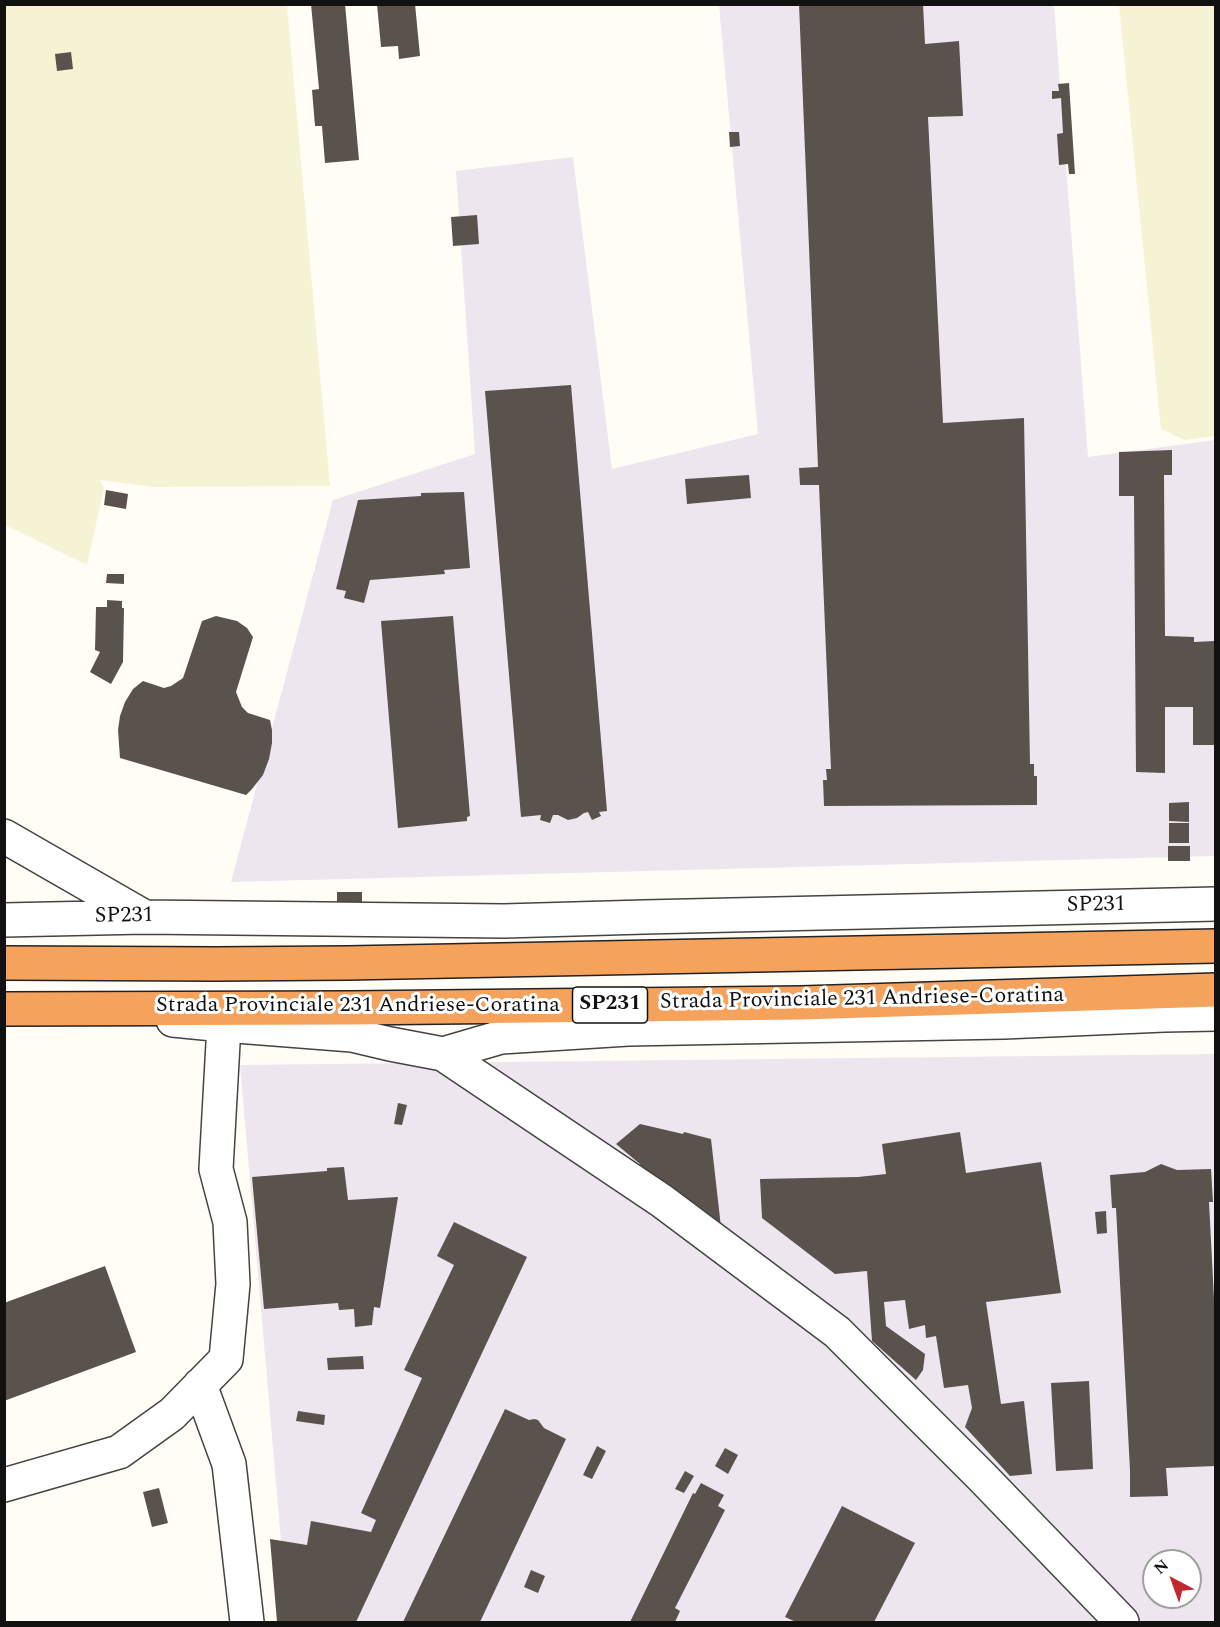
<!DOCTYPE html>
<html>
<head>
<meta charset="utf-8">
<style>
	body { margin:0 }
	#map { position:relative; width:1220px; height:1627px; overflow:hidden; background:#fffdf5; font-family:Spectral,serif }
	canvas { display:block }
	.frame { position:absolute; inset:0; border:6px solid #111; pointer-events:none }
	.north { position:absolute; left:1142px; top:1549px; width:60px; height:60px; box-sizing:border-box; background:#fff; border:2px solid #a0a0a0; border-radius:50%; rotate:319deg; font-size:16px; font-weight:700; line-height:24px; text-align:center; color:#111 }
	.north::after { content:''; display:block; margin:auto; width:21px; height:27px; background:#c4262e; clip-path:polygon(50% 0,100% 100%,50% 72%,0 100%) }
</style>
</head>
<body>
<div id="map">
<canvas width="1220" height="1627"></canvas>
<div class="frame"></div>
<div class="north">N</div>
</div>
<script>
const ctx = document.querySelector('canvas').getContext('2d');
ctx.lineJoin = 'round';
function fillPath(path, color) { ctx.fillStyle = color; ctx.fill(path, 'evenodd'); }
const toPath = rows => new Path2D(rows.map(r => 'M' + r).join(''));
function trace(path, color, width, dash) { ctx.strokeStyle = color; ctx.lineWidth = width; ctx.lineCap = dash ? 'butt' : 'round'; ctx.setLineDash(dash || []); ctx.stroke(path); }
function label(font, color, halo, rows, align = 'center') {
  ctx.font = font + ' Spectral,serif'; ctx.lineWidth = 6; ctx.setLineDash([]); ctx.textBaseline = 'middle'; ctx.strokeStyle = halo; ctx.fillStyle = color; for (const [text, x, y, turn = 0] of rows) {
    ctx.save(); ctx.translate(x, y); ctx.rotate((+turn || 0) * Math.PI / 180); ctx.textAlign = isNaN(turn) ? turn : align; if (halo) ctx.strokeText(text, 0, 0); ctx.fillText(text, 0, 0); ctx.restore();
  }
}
const industrial = toPath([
	[719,5,1054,5,1088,457,1215,440,1215,856,231,882,333,500,475,454,456,171,573,157,612,469,758,434],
	[1215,1054,1215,1622,288,1622,240,1065],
	[1154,1561,1190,1561,1190,1597,1154,1597]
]);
const farmland = toPath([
	[4,5,287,5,330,486,153,487,100,480,104,488,87,565,5,525],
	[1119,5,1215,5,1215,436,1184,440,1161,429]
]);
const building = toPath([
	[311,4,345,4,359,160,325,163,322,126,315,126,312,90,319,89],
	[377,4,415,4,420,56,399,59,398,46,381,47],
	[799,4,923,4,925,44,959,41,963,116,928,117,943,423,1024,418,1030,764,1034,764,1034,776,1037,776,1037,805,824,806,823,780,827,780,826,769,831,769,819,485,800,485,799,468,818,467],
	[71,52,73,69,57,71,55,54],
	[1069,83,1075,174,1069,174,1068,164,1059,165,1057,134,1063,133,1061,98,1052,99,1052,91,1059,91,1058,84],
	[729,132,739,132,740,146,730,147],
	[477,215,479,244,453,246,451,217],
	[571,385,607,811,599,812,601,816,592,820,588,812,584,813,577,818,568,820,558,815,553,815,550,823,540,820,541,815,521,817,485,391],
	[1172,450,1172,475,1164,475,1165,636,1194,637,1194,642,1215,641,1215,745,1193,745,1193,707,1165,707,1165,773,1136,772,1134,496,1119,496,1119,452],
	[749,475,751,498,687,504,685,479],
	[106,490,128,494,126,509,104,505],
	[464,492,470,568,444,570,445,574,370,580,364,603,344,598,346,591,336,589,358,500,421,496,421,493],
	[107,574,124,574,124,584,106,583],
	[107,600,122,601,122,608,124,608,123,662,111,684,90,672,100,652,95,650,96,607,107,607],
	[216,616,237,621,247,628,253,637,236,692,242,707,248,713,270,720,272,730,272,743,269,759,263,775,252,789,246,795,120,758,118,730,120,716,125,702,133,689,143,681,164,688,171,686,183,678,202,621],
	[453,616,470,816,467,817,467,821,398,828,381,621],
	[1189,802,1189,822,1169,821,1169,803],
	[1169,823,1189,823,1189,843,1169,843],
	[1168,846,1190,846,1190,861,1168,861],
	[337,892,362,892,362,903,337,903],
	[398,1103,407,1105,402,1125,394,1124],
	[640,1124,683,1134,684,1132,711,1139,721,1227,641,1168,640,1164,616,1144],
	[960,1132,966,1173,1041,1162,1061,1293,986,1302,1001,1404,1024,1401,1032,1474,1010,1476,965,1427,972,1408,968,1385,944,1388,936,1336,926,1338,925,1325,909,1329,905,1300,884,1302,886,1326,925,1354,923,1370,916,1380,872,1341,867,1271,835,1274,762,1218,760,1179,858,1177,886,1174,882,1144],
	[1161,1164,1177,1170,1211,1169,1213,1202,1209,1202,1215,1318,1215,1466,1166,1468,1168,1496,1130,1497,1130,1470,1116,1208,1112,1208,1110,1175,1145,1172],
	[344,1167,348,1200,398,1197,380,1308,374,1307,372,1325,355,1327,354,1309,339,1310,338,1303,264,1309,252,1177,327,1171,327,1168],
	[1106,1211,1107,1233,1097,1234,1095,1212],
	[454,1222,527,1257,356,1622,277,1622,270,1539,307,1545,311,1521,371,1532,376,1520,361,1513,422,1378,404,1370,454,1265,437,1256],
	[105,1266,136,1352,4,1401,4,1303],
	[363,1356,364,1369,328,1370,327,1358],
	[1089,1381,1093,1469,1056,1471,1051,1383],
	[505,1409,529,1420,534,1419,538,1420,544,1428,566,1439,480,1622,403,1622],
	[298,1411,325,1415,324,1425,296,1421],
	[597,1446,606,1451,592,1479,583,1475],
	[725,1448,738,1455,728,1474,715,1466],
	[685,1471,694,1476,684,1493,675,1489],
	[701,1483,724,1495,718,1506,725,1510,675,1608,680,1611,675,1622,630,1622,693,1493,695,1494],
	[159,1488,168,1523,152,1527,143,1492],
	[842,1506,915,1543,874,1622,796,1622,785,1617],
	[531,1570,545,1576,538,1593,524,1587]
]);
const minor = toPath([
	[4,836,143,916],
	[4,920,144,917,504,921,644,917,1216,904],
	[173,1020,224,1025,352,1035,390,1044,443,1054,662,1201,837,1332,982,1477,1122,1622],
	[443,1054,501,1037,628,1029,1004,1022,1164,1015,1216,1014],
	[200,1385,229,1464,247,1622],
	[4,1485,119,1452,172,1414,226,1359,233,1284,230,1222,216,1169,224,1025]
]);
const highway = toPath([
	[4,963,216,964,348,963,1216,946],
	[4,1009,351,1008,801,1003,1216,990]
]);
const shields = [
	[610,1005,75]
];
const shieldNames = [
	["SP231",610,1005]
];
const streetNames = [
	["SP231",1096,906,-1],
	["SP231",124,917,-1],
	["Strada Provinciale 231 Andriese-Coratina",862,1000,-1],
	["Strada Provinciale 231 Andriese-Coratina",358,1007]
];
fillPath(industrial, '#eee6ef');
fillPath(farmland, '#f6f3d4');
fillPath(building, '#5a524d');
trace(minor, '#444', 36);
trace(highway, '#222', 36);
trace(minor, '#fff', 33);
trace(highway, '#f5a25d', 33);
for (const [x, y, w] of shields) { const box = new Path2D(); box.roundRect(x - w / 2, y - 18, w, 36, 4.5); ctx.fillStyle = '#fff'; ctx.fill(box); trace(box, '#111', 1.5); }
label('bold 21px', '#111', null, shieldNames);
label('22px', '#111', '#fff', streetNames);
</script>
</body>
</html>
